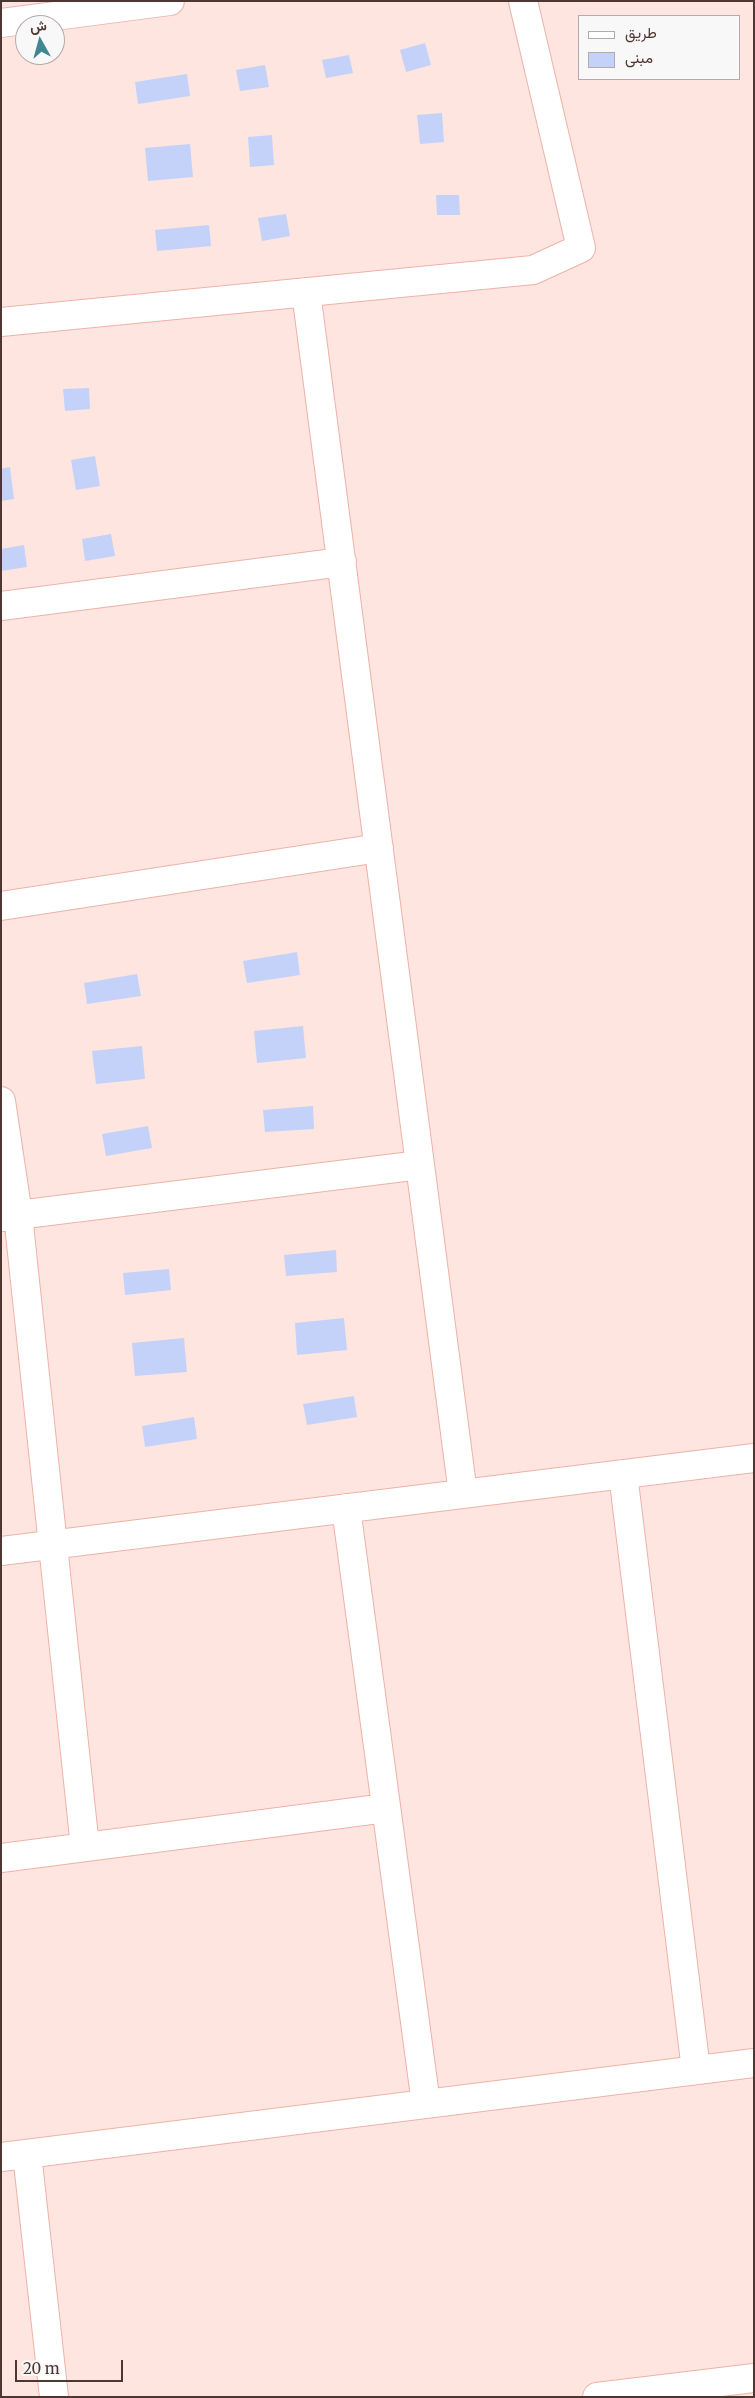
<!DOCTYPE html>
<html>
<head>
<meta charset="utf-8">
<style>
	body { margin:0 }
	#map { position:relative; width:755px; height:2398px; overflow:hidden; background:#fee5e0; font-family:Merriweather,Vazirmatn,serif }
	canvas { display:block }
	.frame { position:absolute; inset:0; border:2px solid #4e3632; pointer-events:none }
	.legend { position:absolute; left:578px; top:15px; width:162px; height:65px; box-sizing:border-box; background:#f8f8f8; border:1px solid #b4aaa9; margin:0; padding:6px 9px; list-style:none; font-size:15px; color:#4e3632 }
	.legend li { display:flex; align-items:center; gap:10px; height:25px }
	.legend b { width:25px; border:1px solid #b4aaa9 }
	.north { position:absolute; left:15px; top:15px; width:50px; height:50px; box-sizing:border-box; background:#f8f8f8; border:1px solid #b4aaa9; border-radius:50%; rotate:353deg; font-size:14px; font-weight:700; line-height:20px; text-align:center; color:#4e3632 }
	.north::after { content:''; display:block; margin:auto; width:18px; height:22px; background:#418692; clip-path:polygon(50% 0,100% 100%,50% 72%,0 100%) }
	.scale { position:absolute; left:15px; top:2360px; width:108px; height:22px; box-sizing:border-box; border:2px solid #4e3632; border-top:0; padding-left:6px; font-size:15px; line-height:18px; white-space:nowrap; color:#4e3632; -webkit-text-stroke:4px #f8f8f8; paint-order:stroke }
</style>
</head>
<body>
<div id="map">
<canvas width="755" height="2398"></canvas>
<div class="frame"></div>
<ul class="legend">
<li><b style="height:6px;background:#fff"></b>طريق</li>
<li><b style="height:14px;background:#c4d2f9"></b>مبنى</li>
</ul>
<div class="north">ش</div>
<div class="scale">20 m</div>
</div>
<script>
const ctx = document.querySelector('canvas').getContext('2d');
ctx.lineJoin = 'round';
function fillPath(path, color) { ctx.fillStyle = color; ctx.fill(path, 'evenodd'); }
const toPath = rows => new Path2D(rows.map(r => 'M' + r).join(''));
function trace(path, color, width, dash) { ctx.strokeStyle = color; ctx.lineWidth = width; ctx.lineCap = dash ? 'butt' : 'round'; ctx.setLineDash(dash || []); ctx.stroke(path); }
const building = toPath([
	[425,43,431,65,406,72,400,50],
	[349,55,353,73,326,78,322,60],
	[265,65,269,87,240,91,236,70],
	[187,74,190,96,138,104,135,82],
	[442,113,444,142,420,144,417,115],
	[272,135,274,165,250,167,248,137],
	[190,144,193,177,148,181,145,148],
	[436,195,459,195,460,215,437,215],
	[286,214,290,236,262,241,258,218],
	[209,225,211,246,157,251,155,230],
	[89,388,90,409,65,411,63,389],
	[95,456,100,486,76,490,71,460],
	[10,467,14,499,1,501,1,469],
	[111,534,115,556,85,561,82,539],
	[24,545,27,567,1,571,1,549],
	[297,952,300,975,247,983,243,961],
	[137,974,141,996,87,1004,84,983],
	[303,1026,306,1058,257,1063,254,1031],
	[142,1046,145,1079,96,1084,92,1051],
	[313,1106,314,1129,265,1132,263,1110],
	[148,1126,152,1148,106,1156,102,1134],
	[336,1250,337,1272,286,1276,284,1255],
	[169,1269,171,1290,125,1295,123,1273],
	[344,1318,347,1350,297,1355,295,1323],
	[184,1338,187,1372,135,1376,132,1343],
	[354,1396,357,1417,307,1425,303,1404],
	[194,1417,197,1439,145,1447,142,1426]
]);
const minor = toPath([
	[1,23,170,1],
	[306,292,463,1494],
	[1,322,533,270,581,248,523,1],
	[1,606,342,562],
	[1,906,379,848],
	[1,1101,18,1215,85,1847],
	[1,1217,420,1165],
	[623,1474,696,2070],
	[346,1508,426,2104],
	[1,1551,754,1458],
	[1,1858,386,1808],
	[27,2154,54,2397],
	[1,2157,754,2063],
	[597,2397,754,2378]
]);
fillPath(building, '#c4d2f9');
trace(minor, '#edb2a8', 30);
trace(minor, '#fff', 28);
</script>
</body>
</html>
